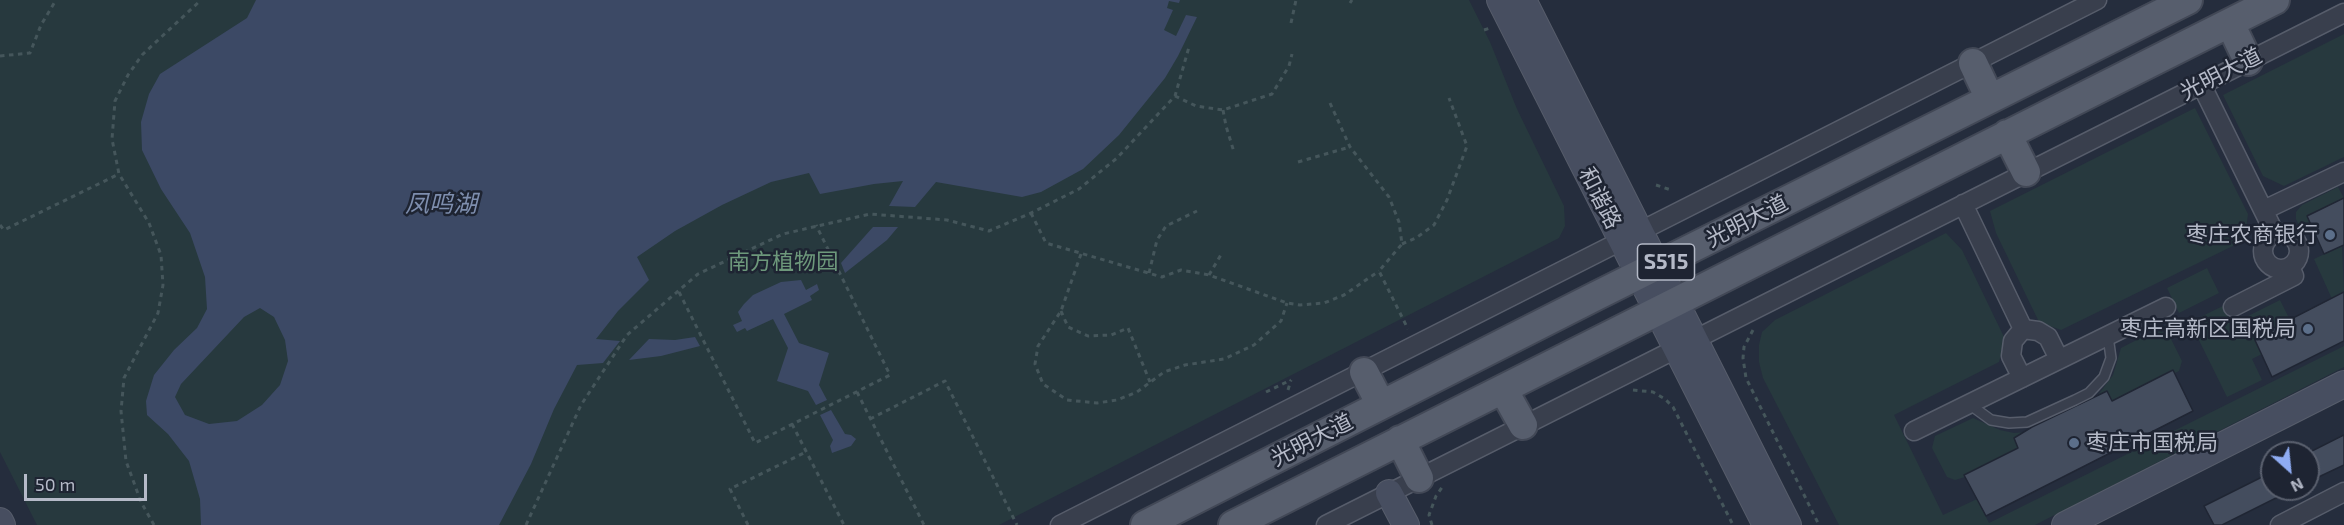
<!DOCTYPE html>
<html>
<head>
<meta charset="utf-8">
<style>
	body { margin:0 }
	#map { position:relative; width:2344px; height:525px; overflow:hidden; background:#252d3d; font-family:"Exo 2",sans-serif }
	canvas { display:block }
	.north { position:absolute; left:2260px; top:441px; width:60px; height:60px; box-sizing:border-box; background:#1e2432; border:2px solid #5a606e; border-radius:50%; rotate:153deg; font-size:16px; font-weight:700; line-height:24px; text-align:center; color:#b5bac8 }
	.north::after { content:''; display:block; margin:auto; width:21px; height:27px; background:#8facf3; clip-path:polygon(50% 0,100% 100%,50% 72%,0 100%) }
	.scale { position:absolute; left:24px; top:474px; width:123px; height:27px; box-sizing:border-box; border:3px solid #b5bac8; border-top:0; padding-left:8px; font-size:18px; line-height:21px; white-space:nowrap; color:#b5bac8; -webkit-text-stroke:4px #1e2432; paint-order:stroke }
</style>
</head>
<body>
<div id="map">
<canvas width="2344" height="525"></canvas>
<div class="north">N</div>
<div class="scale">50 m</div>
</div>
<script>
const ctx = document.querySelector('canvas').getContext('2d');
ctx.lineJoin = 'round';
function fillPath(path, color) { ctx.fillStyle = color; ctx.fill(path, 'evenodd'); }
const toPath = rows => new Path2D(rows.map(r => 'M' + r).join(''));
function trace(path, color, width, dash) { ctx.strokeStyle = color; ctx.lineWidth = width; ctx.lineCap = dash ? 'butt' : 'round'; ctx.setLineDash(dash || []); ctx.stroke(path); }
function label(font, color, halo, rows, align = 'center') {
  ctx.font = font + ' "Exo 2","Noto Sans SC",sans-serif'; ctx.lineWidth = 5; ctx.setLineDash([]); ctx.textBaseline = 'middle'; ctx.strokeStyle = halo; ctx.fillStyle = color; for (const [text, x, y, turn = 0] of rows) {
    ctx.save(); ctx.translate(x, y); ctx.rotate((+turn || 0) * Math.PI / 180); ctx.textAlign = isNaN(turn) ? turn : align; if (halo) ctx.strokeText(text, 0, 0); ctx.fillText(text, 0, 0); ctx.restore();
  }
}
const green = toPath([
	[0,0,1469,0,1490,42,1517,109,1564,206,1565,226,1559,238,999,525,37,525,0,452],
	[2344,34,2344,157,2284,186,2263,176,2223,95],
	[2195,108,2248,214,2246,229,2241,242,2061,330,2039,322,1996,233,1990,211],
	[2338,187,2344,198,2307,215,2311,225,2301,230,2296,219,2296,212,2302,205],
	[1946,233,1962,250,2005,339,1999,362,1894,415,1943,515,1977,499,1989,523,2344,346,2344,367,2035,525,1839,525,1763,378,1759,362,1759,345,1762,332,1775,320],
	[2342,246,2344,292,2332,299,2314,259],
	[2207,268,2219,293,2179,313,2167,288],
	[2280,300,2290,320,2254,338,2262,354,2252,359,2262,380,2227,397,2190,322,2225,305,2234,323],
	[2156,330,2168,333,2182,361,2179,371,2175,373,2173,370,2112,401,2107,391,2098,395,2113,375,2121,348],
	[1973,418,2000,430,2014,433,2026,432,2014,438,2018,448,1964,475,1965,477,1955,480,1947,477,1932,448,1935,436]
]);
const water = toPath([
	[256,0,1180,0,1179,3,1169,1,1167,8,1173,10,1164,30,1176,36,1186,15,1197,17,1178,56,1165,78,1119,135,1083,169,1041,192,1022,197,936,182,915,207,889,206,903,181,874,184,820,194,809,173,771,182,722,205,675,231,637,257,649,280,618,311,596,339,620,341,603,363,577,365,554,409,531,464,499,525,201,525,200,499,189,461,168,434,147,415,146,401,154,375,174,350,197,328,207,309,205,277,190,233,161,189,142,150,141,122,149,94,160,74,247,18],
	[260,308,274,317,285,340,288,361,280,385,262,405,237,421,209,424,185,415,175,397,181,384,244,317],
	[873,227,898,227,887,240,845,273,841,263],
	[801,280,806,290,817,284,819,290,810,296,812,300,784,314,799,343,829,353,819,385,827,400,816,405,808,391,777,381,788,348,773,319,747,331,745,328,737,332,733,325,742,321,738,312,744,304,753,295,781,282],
	[695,337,700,346,661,356,629,360,649,339,675,340],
	[831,410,845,434,851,435,856,439,851,446,832,453,830,446,833,440,820,415]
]);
const building = toPath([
	[2344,198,2344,245,2324,254,2307,216,2344,198],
	[2344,292,2344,341,2272,377,2254,338,2344,292],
	[2173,370,2193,411,1986,516,1964,475,2018,448,2014,438,2032,427,2107,391,2112,401,2173,370],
	[2344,435,2344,465,2308,482,2308,453,2344,435],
	[2272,472,2272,489,2294,489,2222,525,2214,525,2204,506,2272,472]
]);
const path = toPath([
	[1350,3,1352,0],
	[1291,23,1296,0],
	[1484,30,1490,28],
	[0,56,30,53,41,25,56,0],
	[1175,96,1196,106,1223,110,1272,94,1289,66,1292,54],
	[1330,103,1350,147,1389,197,1399,222,1402,244,1379,271,1408,329],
	[1223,110,1226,126,1234,152],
	[1298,162,1350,147],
	[1656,185,1671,190],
	[1031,213,1046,243,1162,277,1181,270,1209,275,1287,303,1300,305,1324,303,1344,295,1379,271],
	[0,225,4,230,119,174],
	[1402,244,1416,238,1434,225,1447,200,1467,146,1449,98],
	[1081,254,1061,311,1038,346,1035,364,1043,384,1067,400,1097,403,1117,400,1137,392,1164,372,1185,365,1224,359,1254,345,1281,321,1287,303],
	[1149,273,1157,240,1166,226,1197,211],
	[1209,275,1222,253],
	[679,292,755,443,890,375,816,225],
	[1061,311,1068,327,1088,336,1111,335,1128,328,1150,382],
	[1753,330,1744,347,1743,358,1746,378,1819,525],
	[1288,390,1291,380],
	[1633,390,1653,392,1665,399,1673,407,1733,525],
	[857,392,924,525],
	[1266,392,1291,380],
	[870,419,945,381,1017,525],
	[792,424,844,525],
	[154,525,141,502,126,461,121,411,124,378,158,313,163,285,161,255,149,223,119,174,112,139,115,101,128,75,142,55,201,0],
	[526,525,581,405,627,335,698,274,783,234,870,214,947,220,989,231,1031,213,1079,189,1117,158,1175,96,1189,47],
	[748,525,730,489,806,452],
	[1432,525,1429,515,1436,496,1443,486]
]);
const lane = toPath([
	[1969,404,1991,420,2009,423,2027,422,2075,400,2089,393,2104,377,2111,358,2108,336]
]);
const street = toPath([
	[2201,84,2275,234],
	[1963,204,2023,329],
	[2264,210,2344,172],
	'2263 251a18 18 0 1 1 36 0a18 18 0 1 1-36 0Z',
	[2233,307,2294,276,2290,267],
	[2023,329,2038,331,2048,337,2059,359],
	[2022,378,2011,356,2013,341,2023,329],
	[1914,431,2166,307],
	[1060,525,2097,0],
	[1326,525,2344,13],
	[2280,525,2344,492]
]);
const secondary = toPath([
	[1500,0,1766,525],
	[1523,0,1788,525],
	[1389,493,1406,525],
	[0,521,2,525],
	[2065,525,2344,384]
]);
const primary = toPath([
	[2230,23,2248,61],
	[1973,63,1990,99],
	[2007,134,2026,172],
	[1364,372,1381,405],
	[1503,389,1523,425],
	[1400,440,1419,478],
	[1145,525,1596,296,2188,0],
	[1233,525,2275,0]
]);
const markers = [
	[2330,235,6,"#5c6f8a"],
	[2308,329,6,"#5c6f8a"],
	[2074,443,6,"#5c6f8a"]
];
const shields = [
	[1666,262,57]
];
const shieldNames = [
	["S515",1666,262]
];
const streetNames = [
	["光明大道",2221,74,-27],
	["和谐路",1600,198,63],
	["光明大道",1747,221,-27],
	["光明大道",1312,440,-27]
];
const poiNames = [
	["枣庄农商银行",2318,235],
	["枣庄高新区国税局",2296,329],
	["枣庄市国税局",2086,443,"left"]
];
const parkNames = [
	["南方植物园",783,262]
];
const waterNames = [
	["凤鸣湖",441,204]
];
fillPath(green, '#27393e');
fillPath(water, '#3c4965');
fillPath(building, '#444d5e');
trace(building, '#202634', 1.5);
trace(lane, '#575d6b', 12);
trace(street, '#575d6b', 21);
trace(secondary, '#575d6b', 28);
trace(primary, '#424856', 32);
trace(path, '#45565b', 3, [4.5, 4.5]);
trace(lane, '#393f4d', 9);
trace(street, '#393f4d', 18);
trace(secondary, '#474e60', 26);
trace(primary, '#575e6d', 28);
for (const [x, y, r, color] of markers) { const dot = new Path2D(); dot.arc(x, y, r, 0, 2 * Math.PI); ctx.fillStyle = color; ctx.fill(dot); trace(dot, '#1e2432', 2); }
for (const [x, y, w] of shields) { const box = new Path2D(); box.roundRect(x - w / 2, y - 18, w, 36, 4.5); ctx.fillStyle = '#1e2432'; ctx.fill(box); trace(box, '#b5bac8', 1.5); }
label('bold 21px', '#b5bac8', null, shieldNames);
label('22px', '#b5bac8', '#1e2432', streetNames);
label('22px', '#b5bac8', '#1e2432', poiNames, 'right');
label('22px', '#6d987b', '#1e2432', parkNames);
label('italic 24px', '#7e8eae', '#1e2432', waterNames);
</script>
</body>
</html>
